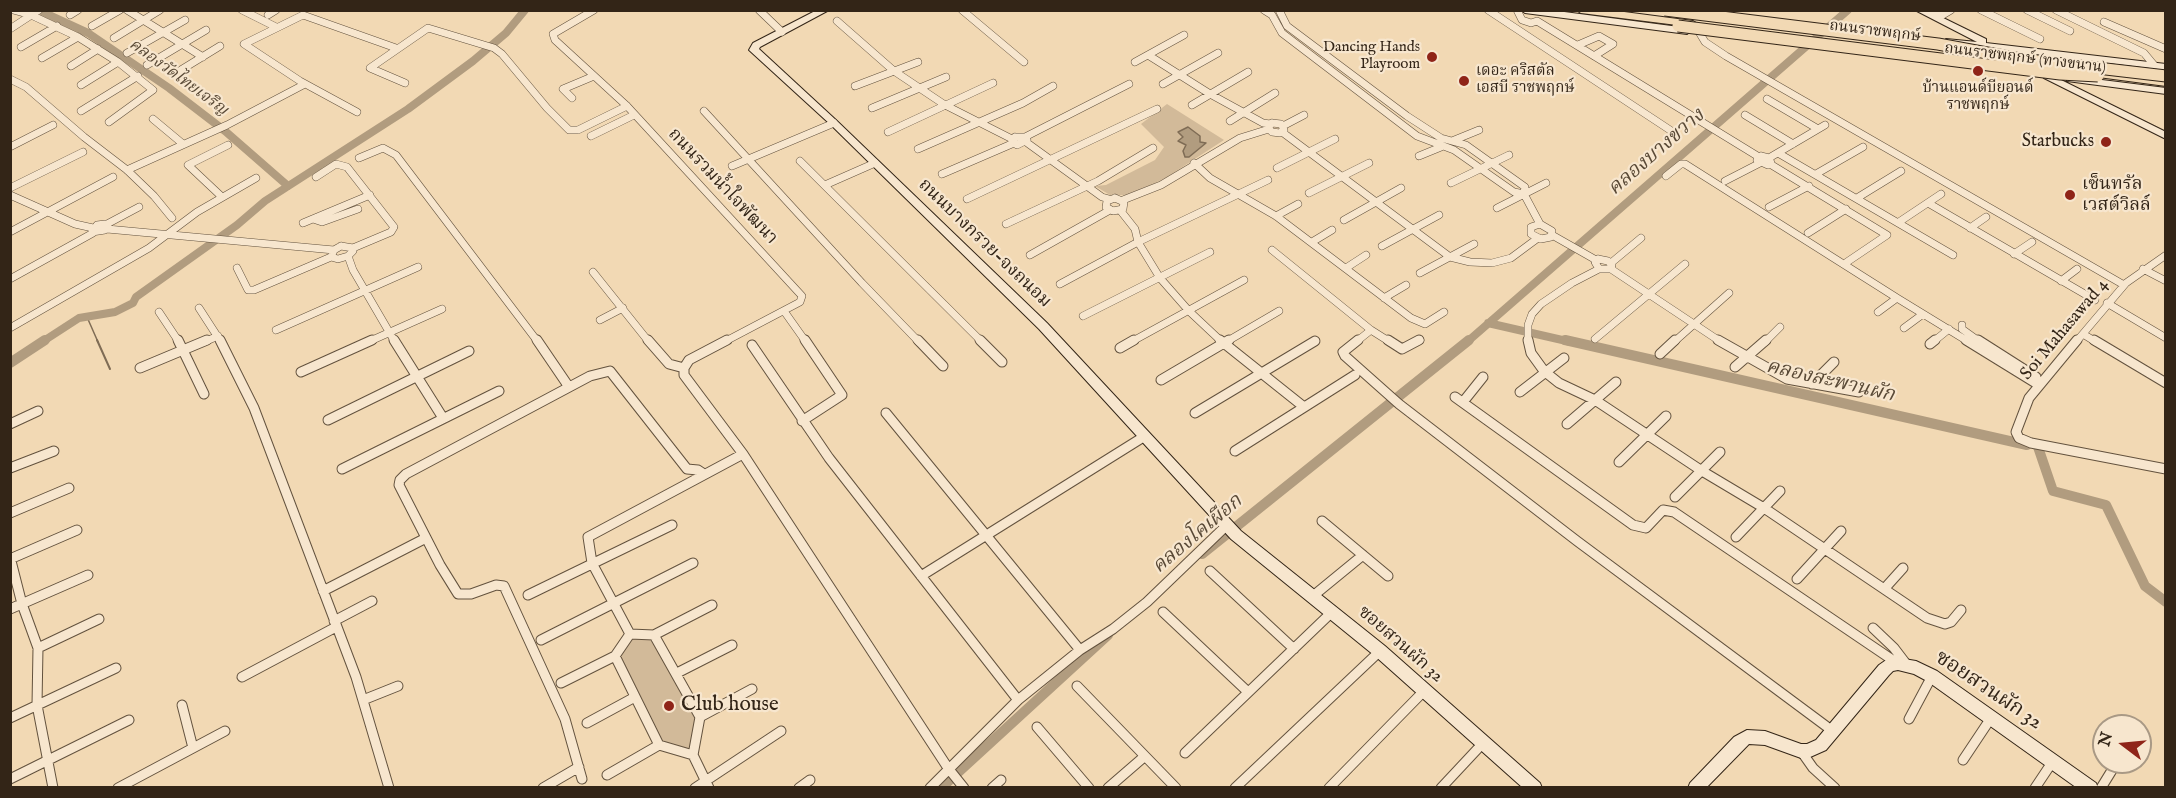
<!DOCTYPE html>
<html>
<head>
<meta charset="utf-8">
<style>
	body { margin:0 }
	#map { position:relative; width:2176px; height:798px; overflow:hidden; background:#f2d9b4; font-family:"IM FELL English",serif }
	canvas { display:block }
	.frame { position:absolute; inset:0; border:12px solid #332517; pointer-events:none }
	.north { position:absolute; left:2092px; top:714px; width:60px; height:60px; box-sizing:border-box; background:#f7e6ce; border:2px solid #a99985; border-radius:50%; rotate:286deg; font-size:16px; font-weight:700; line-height:24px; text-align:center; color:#332517 }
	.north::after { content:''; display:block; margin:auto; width:21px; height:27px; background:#8f2418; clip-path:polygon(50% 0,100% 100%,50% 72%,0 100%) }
</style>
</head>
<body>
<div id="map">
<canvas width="2176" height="798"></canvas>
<div class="frame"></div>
<div class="north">N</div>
</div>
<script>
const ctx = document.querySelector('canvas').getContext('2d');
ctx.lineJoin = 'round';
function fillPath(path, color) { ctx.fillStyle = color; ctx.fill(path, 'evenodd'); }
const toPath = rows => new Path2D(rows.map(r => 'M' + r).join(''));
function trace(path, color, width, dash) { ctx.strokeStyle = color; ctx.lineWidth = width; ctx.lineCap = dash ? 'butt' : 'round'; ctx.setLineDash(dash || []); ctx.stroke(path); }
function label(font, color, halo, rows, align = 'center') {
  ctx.font = font + ' "IM FELL English","Noto Serif Thai",serif'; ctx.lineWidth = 4.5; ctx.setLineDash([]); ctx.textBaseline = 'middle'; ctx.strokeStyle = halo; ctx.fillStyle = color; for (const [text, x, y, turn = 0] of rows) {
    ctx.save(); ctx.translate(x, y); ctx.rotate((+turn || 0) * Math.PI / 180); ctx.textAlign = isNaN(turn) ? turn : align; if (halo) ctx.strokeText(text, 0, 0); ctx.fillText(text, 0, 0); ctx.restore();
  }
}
const green = toPath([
	[1167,104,1224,140,1167,177,1132,195,1110,195,1095,186,1106,185,1155,160,1164,147,1141,124],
	[630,634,654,635,700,717,693,755,659,745,615,656]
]);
const water = toPath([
	[1188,127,1200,136,1200,142,1206,143,1189,157,1185,157,1183,151,1186,145,1178,141,1183,137,1178,132,1188,127]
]);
const streamFar1 = toPath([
	[87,317,98,342]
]);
const stream = toPath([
	[97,340,110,369]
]);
const canalFar1 = toPath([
	[38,10,88,33,169,88,225,131,288,186],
	[1488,323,1571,342],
	[42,342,79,318,115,312,133,303,136,297,237,225,265,201,408,109,473,61,506,33,525,10],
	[1467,342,1848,10]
]);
const canal = toPath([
	[1565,340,2027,445],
	[10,363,45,340],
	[2038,447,2053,491,2106,505,2145,586,2166,602],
	[1202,554,1469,340],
	[941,788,1108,635]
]);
const streetFar1 = toPath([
	[13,10,31,15,78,37,118,62,153,90,109,122],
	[127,10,203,57],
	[242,10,276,27],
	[594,10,553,34,555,40,627,106,802,296,800,302,724,342],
	[759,10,782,32],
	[962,10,1024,62],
	[1264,10,1272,15,1282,33,1417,136,1454,150,1514,192,1524,194],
	[1279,10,1287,26,1407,116,1441,138,1466,145,1525,187,1524,194,1540,224],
	[1488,10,1673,132],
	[1517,10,1522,20,1531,23,1537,21,1759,157],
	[1929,10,1941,16,1951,10],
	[1981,10,2040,39],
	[2027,10,2070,31],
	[2056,10,2144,53,2154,65],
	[70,15,78,10],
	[268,15,276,10],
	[837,21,894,71,945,105,1012,139],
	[2104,22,2166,49],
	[92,26,120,10],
	[10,29,39,10],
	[1699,32,1705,42,1726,56,2124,285],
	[114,38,160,10],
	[1578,45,1599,36,1613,44,1594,56],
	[21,47,57,26],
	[127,53,185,20],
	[1148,55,1210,94,1263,123,1270,124],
	[42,58,78,37],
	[1135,62,1184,35],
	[147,65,206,30],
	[71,66,98,49],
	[176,73,220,46],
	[10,79,26,87,84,137,127,170,154,196,172,218],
	[405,83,370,68,428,28,494,48,502,54,547,108,569,130,578,130,627,106],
	[1163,84,1218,53],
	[81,85,118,62],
	[855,86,918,62],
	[572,98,563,89,594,76],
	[1767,99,1818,129],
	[1192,105,1248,72],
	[872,108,946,77],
	[81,111,138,76],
	[704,111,862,283,919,342],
	[357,112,300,81,244,44,303,15,396,48],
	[1745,115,1793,144],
	[153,119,183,144],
	[1230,121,1275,93],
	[1272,123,1281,124,1284,130,1280,133,1272,132,1268,128,1272,123],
	[1283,126,1304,115],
	[888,132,993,83],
	[1282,132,1450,257,1470,262,1492,263,1511,258,1538,238],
	[591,136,634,115],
	[1015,137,1025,137,1027,140,1017,145,1012,141,1015,137],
	[1025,137,1129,84],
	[1452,141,1479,130],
	[1026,142,1102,197,1109,199],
	[10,147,53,125],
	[918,149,1023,103,1053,86],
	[1778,153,1953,255],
	[1419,156,1441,147],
	[1761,156,1769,158,1771,163,1768,165,1757,160,1761,156],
	[359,158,383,148,396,155,538,342],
	[1769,158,1825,125],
	[800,161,982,342],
	[1194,163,1210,178,1276,216,1411,318,1425,324,1444,312],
	[1770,164,1887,235,1847,262],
	[732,166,834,123],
	[1277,168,1335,139],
	[127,170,227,125,305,84],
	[942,174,1014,143],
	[1816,174,1863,147],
	[1666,176,1681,164,1685,164,1897,298],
	[316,177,336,164,347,167,394,227,391,232,353,248],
	[1725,181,1760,163],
	[1451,183,1509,155],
	[825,185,875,163],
	[10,188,83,152],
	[1309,193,1369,163],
	[10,195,75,224,93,228],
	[222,197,188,165,228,145],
	[1115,198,1124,202,1123,209,1113,211,1106,207,1107,201,1115,198],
	[1857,198,1901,171],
	[967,199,1157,109],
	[1123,200,1161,185,1240,138,1269,129],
	[1928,203,2095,300],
	[1769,207,1809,186],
	[1497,208,1546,183],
	[1120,210,1135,229,1138,242,1160,278,1189,311,1222,342],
	[1276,216,1298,204],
	[313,219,322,222,358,209],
	[1344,220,1401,188],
	[1899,222,1941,194],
	[303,223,370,195],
	[105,224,108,225,105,230,92,232,97,225,105,224],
	[107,224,139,207],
	[1006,224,1098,181,1153,148],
	[1540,224,1552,231,1551,237,1541,239,1531,234,1531,227,1540,224],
	[1970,228,1986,217],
	[107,229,334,250],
	[10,232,113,177],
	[1808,233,1846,209],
	[1552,235,1596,260],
	[1312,242,1332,230],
	[341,246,353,248,353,251,348,256,338,259,331,257,334,250,341,246],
	[1382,246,1439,215],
	[1272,250,1371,330,1356,342],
	[2014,254,2032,242],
	[1030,255,1110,210],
	[348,256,353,270,395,342],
	[1598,259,1608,261,1612,265,1611,269,1599,269,1595,262,1598,259],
	[1611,263,1641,238],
	[237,268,248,290,254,290,331,257],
	[1346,268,1366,255],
	[1611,269,1721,342],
	[2143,269,2166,281],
	[593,272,649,342],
	[1420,273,1474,244],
	[10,279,93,233],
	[2061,281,2077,269],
	[1060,284,1138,242,1268,180],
	[1384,298,1406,285],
	[2107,303,2166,338],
	[199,308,221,342],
	[784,311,806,342],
	[159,312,179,342],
	[1878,312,1897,298,1969,342],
	[1083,316,1210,252],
	[600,320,623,308],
	[1962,325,1962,329,1980,342],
	[10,328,149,248,197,212,256,178],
	[1904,328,1923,314],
	[276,330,418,267],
	[1371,330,1390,342],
	[2083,334,2096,342],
	[1595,339,1685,264],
	[204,342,218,336],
	[368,342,442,309],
	[1131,342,1244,280],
	[1226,342,1279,311],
	[1416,342,1420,340],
	[1528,342,1528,325,1532,314,1541,304,1572,283,1599,269],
	[1674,342,1729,293],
	[1765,342,1780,327],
	[1933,342,1949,329],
	[2076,342,2126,283,2166,255]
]);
const street = toPath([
	[178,340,204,394],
	[220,340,254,408,356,677,389,788],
	[394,340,443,418],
	[537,340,569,387],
	[648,340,669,364,684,368,684,375,743,454,948,768,964,788],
	[918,340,943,366],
	[980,340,1002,362],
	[1220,340,1304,407],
	[1358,340,1343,352,1345,356,1399,404,1577,541,1834,732],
	[1388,340,1402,349,1419,340],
	[1528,340,1531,353,1544,371,1559,383,1595,400,1702,471,1764,508,1927,618,1945,624,1951,622,1961,610],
	[1718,340,1787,379,1859,392],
	[1966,340,2039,385],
	[1978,340,2036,377],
	[2077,340,2029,398,2016,432,2019,438,2031,443,2166,469],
	[2094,340,2166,383],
	[1930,344,1935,340],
	[752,345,829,458,1018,700],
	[1120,348,1134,340],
	[1660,354,1675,340],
	[1735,367,1766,340],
	[140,368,207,340],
	[684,368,689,360,727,340],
	[301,372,372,340],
	[1161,380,1229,340],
	[1812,384,1834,362],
	[1520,392,1564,358],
	[1455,397,1633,525,1646,528,1663,510,1674,512,1897,663],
	[1463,402,1483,377],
	[886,413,1080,650],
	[1195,413,1315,341],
	[328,420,469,351],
	[802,421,842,395,805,340],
	[10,424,38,411],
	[1567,424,1616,382],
	[1235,451,1355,375],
	[1619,462,1666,416],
	[10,468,54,451],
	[342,469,499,391],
	[1675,497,1720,452],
	[10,513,69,488],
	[1322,521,1388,576],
	[1736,537,1780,491],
	[10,557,22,604,38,648,37,705,53,788],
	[10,559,77,530],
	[1210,571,1294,649],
	[921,576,1145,436],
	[1797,579,1841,531],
	[1885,588,1903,568],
	[323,591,426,538],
	[528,595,672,525],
	[1313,596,1363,555],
	[10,609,88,575],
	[1163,612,1248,692],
	[334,621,372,601],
	[1873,628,1894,648,1907,665],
	[630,634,592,563,588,537,743,454],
	[630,634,654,635,700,717,693,755,709,788],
	[630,634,615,656,659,745,693,755],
	[654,635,712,605],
	[541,640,693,563],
	[38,648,99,619],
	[677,673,732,645],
	[242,677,336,627],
	[561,683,615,656],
	[1077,686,1176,788],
	[363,700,398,686],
	[182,705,193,748],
	[700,717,752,689],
	[10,718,116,668],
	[1909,719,1932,676],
	[587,723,635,697],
	[1037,727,1089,788],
	[1801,751,1813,768,1835,788],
	[1185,753,1332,612],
	[1963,760,1991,718],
	[607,775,659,745],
	[10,779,129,720],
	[582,779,565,719,504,586,496,585,471,594,458,594,440,565,399,485,400,480,406,474,590,376,610,371,687,469,698,470,704,474],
	[118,788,225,731],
	[543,788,579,767],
	[695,788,781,731],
	[799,788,810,780],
	[930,788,1018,700,1080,650,1113,629,1147,602,1226,526],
	[992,788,1001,780],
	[1108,788,1145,756],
	[1235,788,1380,651],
	[1329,788,1423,692],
	[1441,788,1484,742],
	[2035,788,2053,761],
	[2101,788,2117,762]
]);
const secondary = toPath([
	[817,10,829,10,760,47,759,49,837,121,1047,323,1241,531,1385,646,1540,783,1542,788,1523,788,1375,656,1231,539,1039,329,831,125,749,50,753,43,817,10],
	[1521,10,1549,10,1687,28,1691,31,1687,34,1525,13,1521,10],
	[1915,10,1927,10,1986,39,1986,43,2166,64,2166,70,1949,44,1946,43,1946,39,1977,42,1915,10],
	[2047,73,2166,132,2166,139,2044,78,2042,76,2047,73],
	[2070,76,2166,88,2166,94,2067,81,2067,77,2070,76],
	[1889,658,1898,658,1916,661,1937,671,2096,783,2098,788,2077,788,1927,681,1914,674,1898,670,1893,671,1889,675,1826,750,1808,758,1801,758,1765,745,1749,744,1706,788,1688,788,1690,783,1734,737,1747,730,1765,731,1801,744,1807,744,1816,740,1879,665,1889,658]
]);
const primary = toPath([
	[1576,10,1609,10,1693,21,1698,24,1693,27,1581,13,1576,10],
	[2087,70,2166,80,2166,86,2083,75,2083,71,2087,70]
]);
const primaryBridge = toPath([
	[1665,10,1938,44,2020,59,2166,76],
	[1678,26,2060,74,2098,76]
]);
const markers = [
	[1432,57,6,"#8f2418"],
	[1978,71,6,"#8f2418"],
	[1464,81,6,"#8f2418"],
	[2106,142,6,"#8f2418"],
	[2070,195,6,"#8f2418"],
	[669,706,6,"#8f2418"]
];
const farStreetnames = [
	["ถนนราชพฤกษ์",1875,32,7],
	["ถนนราชพฤกษ์ (ทางขนาน)",2025,59,7]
];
const farPoinames = [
	["Dancing Hands",1420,48],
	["Playroom",1420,65],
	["เดอะ คริสตัล",1476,72,"left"],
	["เอสบี ราชพฤกษ์",1476,89,"left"],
	["บ้านแอนด์บียอนด์",1978,89,"center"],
	["ราชพฤกษ์",1978,106,"center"]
];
const farWaternames = [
	["คลองวัดไทยเจริญ",178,78,36]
];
const poiNames = [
	["Starbucks",2094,142],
	["เซ็นทรัล",2082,185,"left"],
	["เวสต์วิลล์",2082,206,"left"]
];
const streetNames = [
	["ถนนรวมน้ำใจพัฒนา",722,187,47],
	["ถนนบางกรวย-จงถนอม",984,244,44],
	["Soi Mahasawad 4",2065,330,-50],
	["ซอยสวนผัก 32",1400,645,41]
];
const waterNames = [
	["คลองบางขวาง",1657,153,-41],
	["คลองสะพานผัก",1830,382,13],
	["คลองโคเผือก",1198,535,-40]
];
const nearStreetnames = [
	["ซอยสวนผัก 32",1988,691,34]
];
const nearPoinames = [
	["Club house",681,706]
];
fillPath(green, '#d2ba99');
fillPath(water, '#b19c7f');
trace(water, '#7f6c55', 1.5);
trace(streamFar1, '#7f6c55', 1.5);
trace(stream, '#7f6c55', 2);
trace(canalFar1, '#b19c7f', 8);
trace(canal, '#b19c7f', 10);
trace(streetFar1, '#63523e', 8);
trace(street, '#63523e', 11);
trace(secondary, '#332517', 2);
trace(primary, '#332517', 2);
trace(streetFar1, '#f7e6ce', 7);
trace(street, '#f7e6ce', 9);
fillPath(secondary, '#f7e6ce');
fillPath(primary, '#f2d9b4');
trace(primaryBridge, '#332517', 13, []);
trace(primaryBridge, '#f2d9b4', 11);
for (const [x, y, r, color] of markers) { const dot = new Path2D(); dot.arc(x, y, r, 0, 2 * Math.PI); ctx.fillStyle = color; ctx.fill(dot); trace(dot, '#f7e6ce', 2); }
label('15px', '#332517', '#f7e6ce', farStreetnames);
label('15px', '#332517', '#f7e6ce', farPoinames, 'right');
label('italic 16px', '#594936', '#f7e6ce', farWaternames);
label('18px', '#332517', '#f7e6ce', poiNames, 'right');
label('18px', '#332517', '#f7e6ce', streetNames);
label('italic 20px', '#594936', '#f7e6ce', waterNames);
label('21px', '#332517', '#f7e6ce', nearStreetnames);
label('21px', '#332517', '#f7e6ce', nearPoinames, 'left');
</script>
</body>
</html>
